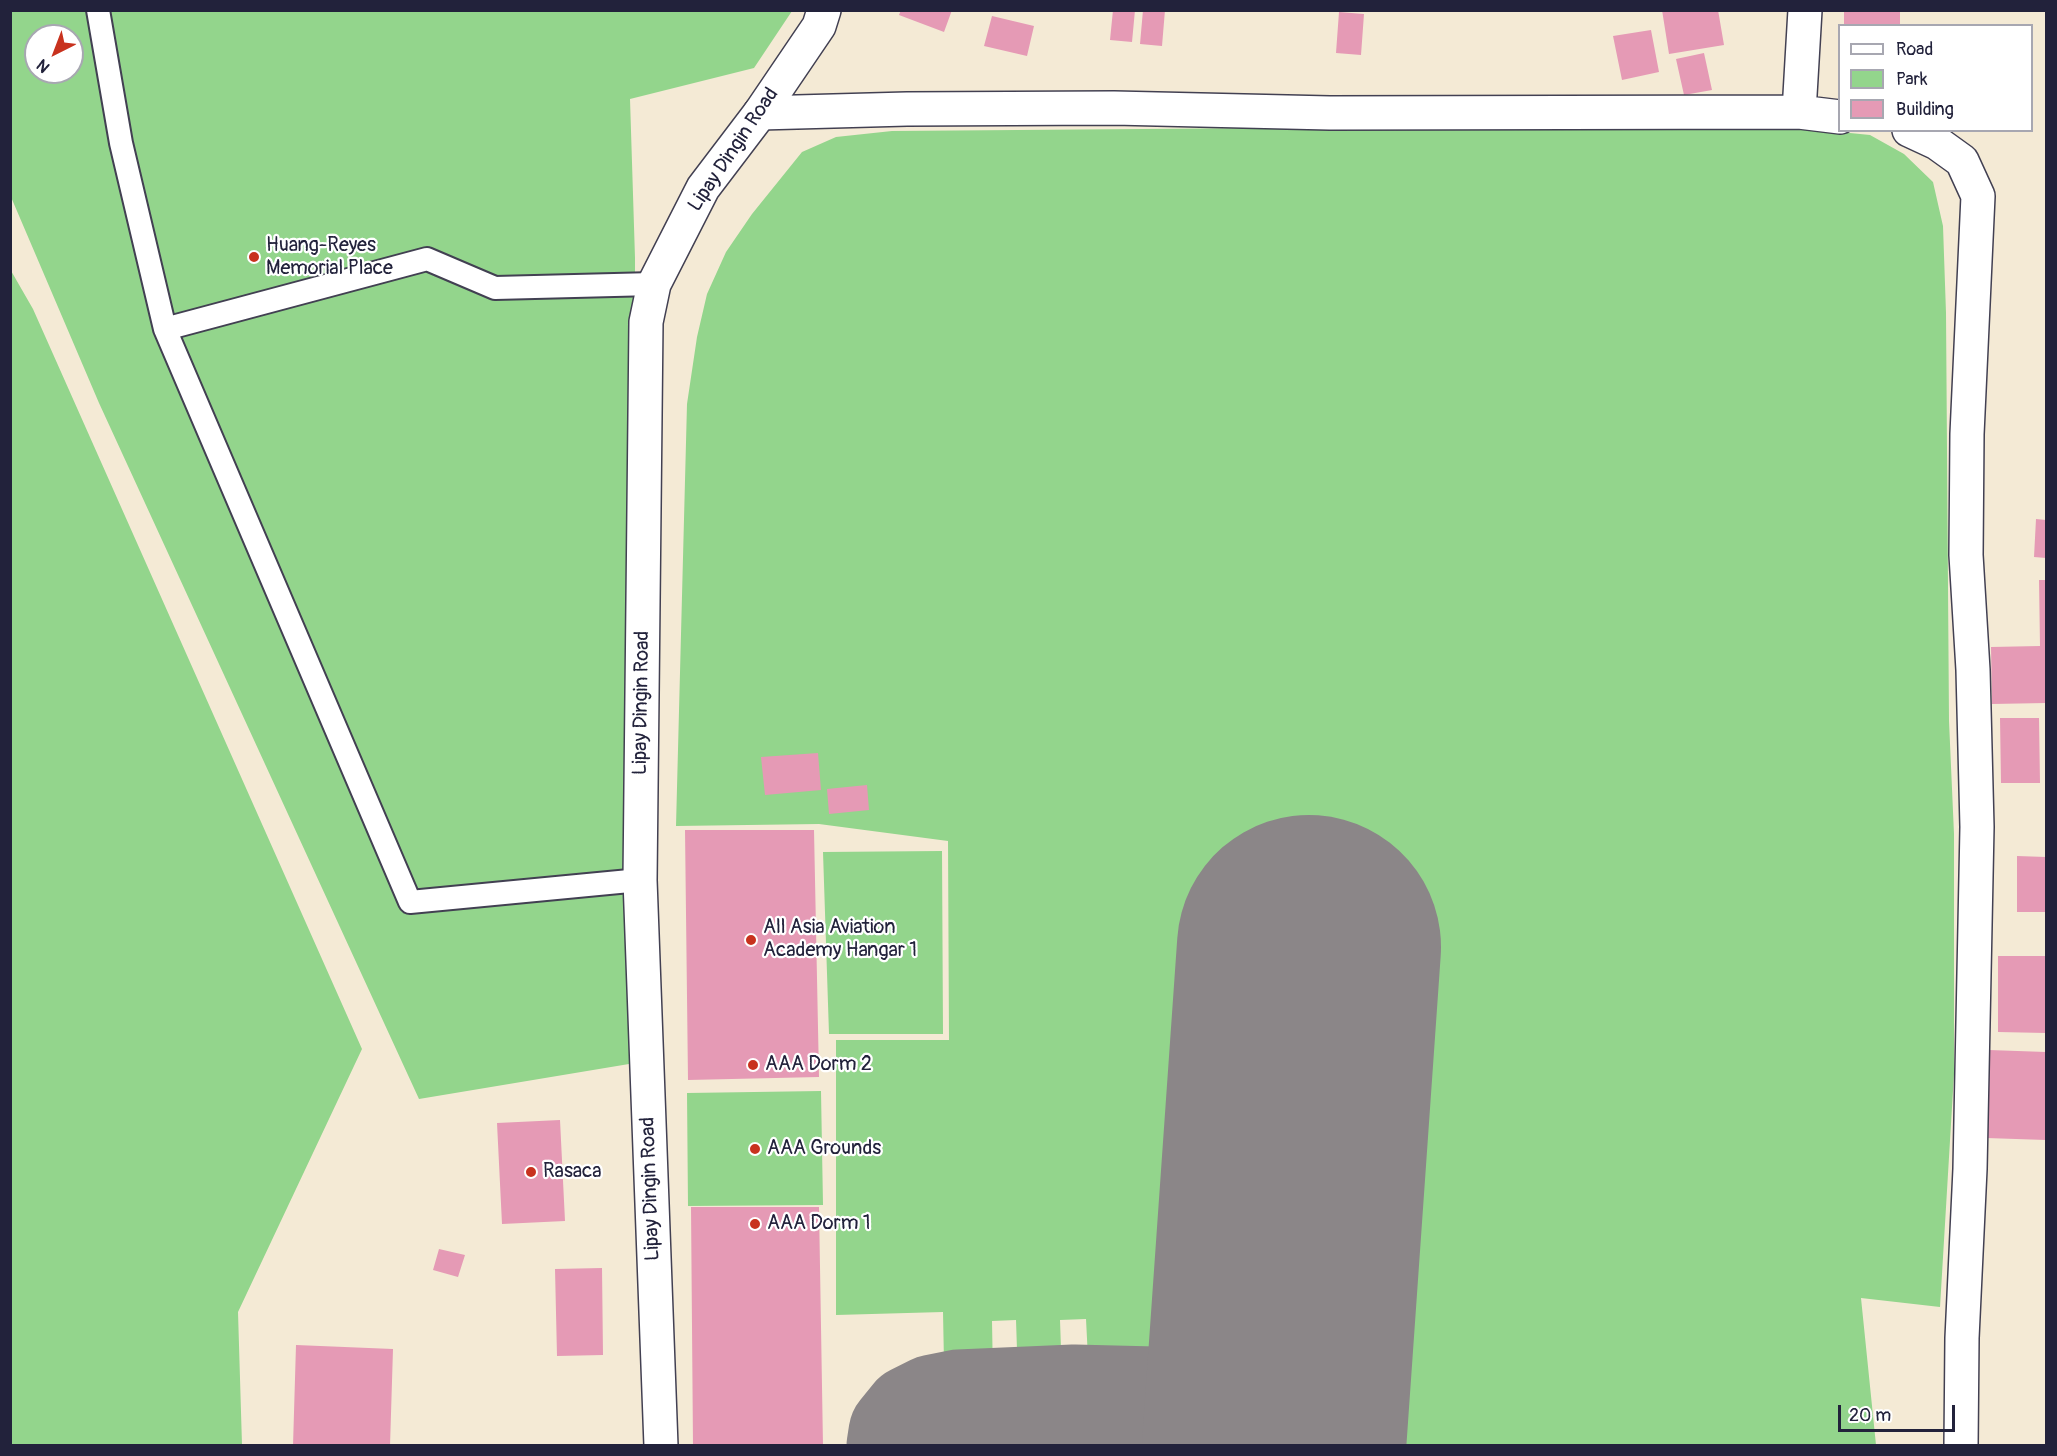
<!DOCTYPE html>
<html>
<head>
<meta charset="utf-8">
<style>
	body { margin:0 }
	#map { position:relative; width:2057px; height:1456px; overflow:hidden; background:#f4ead5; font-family:Pangolin,sans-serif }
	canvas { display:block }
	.frame { position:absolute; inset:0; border:12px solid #22223b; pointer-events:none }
	.legend { position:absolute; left:1838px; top:24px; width:195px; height:108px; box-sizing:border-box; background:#fff; border:2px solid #a7a7b1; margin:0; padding:8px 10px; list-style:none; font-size:18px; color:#22223b }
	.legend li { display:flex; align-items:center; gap:12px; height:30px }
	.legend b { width:30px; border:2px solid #a7a7b1 }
	.north { position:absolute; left:24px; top:24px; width:60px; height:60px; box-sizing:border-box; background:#fff; border:2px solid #a7a7b1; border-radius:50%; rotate:222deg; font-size:16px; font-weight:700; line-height:24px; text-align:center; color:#22223b }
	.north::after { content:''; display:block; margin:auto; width:21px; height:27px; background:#c8321e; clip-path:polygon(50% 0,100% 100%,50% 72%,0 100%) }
	.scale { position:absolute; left:1838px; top:1405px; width:117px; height:27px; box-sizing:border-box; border:3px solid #22223b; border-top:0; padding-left:8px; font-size:18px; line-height:21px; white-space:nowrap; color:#22223b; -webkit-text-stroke:4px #fff; paint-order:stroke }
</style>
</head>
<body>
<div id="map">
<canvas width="2057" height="1456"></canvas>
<div class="frame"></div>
<ul class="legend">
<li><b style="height:8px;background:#fff"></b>Road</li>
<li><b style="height:16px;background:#93d58c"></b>Park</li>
<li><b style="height:16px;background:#e59ab5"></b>Building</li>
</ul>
<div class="north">N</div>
<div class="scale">20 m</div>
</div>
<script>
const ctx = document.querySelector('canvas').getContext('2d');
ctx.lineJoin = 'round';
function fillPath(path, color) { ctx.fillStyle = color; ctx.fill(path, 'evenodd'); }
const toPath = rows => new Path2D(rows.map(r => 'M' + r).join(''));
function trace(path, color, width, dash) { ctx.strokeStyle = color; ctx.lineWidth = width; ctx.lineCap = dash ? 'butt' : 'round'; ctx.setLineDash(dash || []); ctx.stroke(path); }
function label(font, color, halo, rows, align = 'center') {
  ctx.font = font + ' Pangolin,sans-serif'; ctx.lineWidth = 4.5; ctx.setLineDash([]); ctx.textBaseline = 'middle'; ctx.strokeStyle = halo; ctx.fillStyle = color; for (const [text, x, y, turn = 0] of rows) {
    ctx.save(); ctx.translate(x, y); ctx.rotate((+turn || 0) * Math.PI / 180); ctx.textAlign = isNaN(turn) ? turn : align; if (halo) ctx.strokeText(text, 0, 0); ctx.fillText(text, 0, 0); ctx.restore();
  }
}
const green = toPath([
	[10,11,792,11,754,68,630,99,635,258,635,1063,419,1099,99,403,11,197],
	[36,36,72,36,72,72,36,72],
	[1393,127,1810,129,1870,135,1904,154,1933,182,1943,226,1946,313,1949,721,1954,834,1954,1074,1940,1307,1861,1298,1876,1445,1356,1445,1381,952,1236,944,1221,1380,1089,1378,1086,1319,1060,1320,1062,1378,1018,1380,1016,1320,992,1321,993,1378,963,1379,951,1373,944,1363,943,1312,836,1315,836,1040,949,1040,948,841,819,824,676,826,687,404,697,337,707,294,726,252,752,214,802,152,836,137,892,131],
	[10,269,33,309,362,1049,238,1312,242,1445,11,1445],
	[942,851,943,1034,829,1034,823,852],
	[821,1091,823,1205,688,1206,687,1093],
	[1091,1422,1220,1423,1219,1445,1092,1445],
	[1019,1423,1061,1423,1062,1445,1020,1445],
	[959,1425,993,1425,994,1445,948,1445,948,1438,952,1429]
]);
const taxiway = toPath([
	[899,1446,901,1433,914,1417,934,1407,959,1402,1074,1397,1276,1402]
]);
const runway = toPath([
	[1274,1446,1309,947]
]);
const building = toPath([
	[901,10,952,10,944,32,899,15],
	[1113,10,1135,10,1132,42,1110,40],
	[1143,10,1165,10,1162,46,1140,44],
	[1662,10,1718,10,1724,45,1669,54],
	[1844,10,1900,10,1900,26,1844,26],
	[1339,12,1364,14,1361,55,1336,53],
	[992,16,1034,26,1027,56,984,46],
	[1651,30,1659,72,1622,80,1613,36],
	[1704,53,1712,90,1684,95,1676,59],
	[2036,519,2046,520,2046,558,2034,557],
	[2039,580,2046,580,2046,703,1992,704,1991,647,2040,646],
	[2000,718,2039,718,2040,783,2001,783],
	[818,753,821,790,765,795,761,757],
	[867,785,869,810,829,814,827,789],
	[685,830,814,830,819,1077,688,1080],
	[2017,856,2046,857,2046,912,2017,912],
	[1998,956,2046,956,2046,1033,1998,1032],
	[1989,1050,2046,1052,2046,1140,1986,1138],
	[560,1120,565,1221,502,1224,497,1123],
	[691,1207,819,1207,823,1446,693,1446],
	[439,1249,465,1255,458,1277,433,1270],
	[602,1268,603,1355,557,1356,555,1269],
	[296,1345,393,1349,390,1446,293,1446]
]);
const service = toPath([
	[98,10,121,143,165,329],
	[640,880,410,902,165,329,427,259,495,288,654,284]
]);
const minor = toPath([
	[1799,112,1805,10],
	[760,113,907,109,1114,108,1330,113,1799,112,1840,117],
	[1909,130,1937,143,1962,161,1978,196,1967,434,1966,555,1973,670,1977,827,1970,1169,1962,1338,1961,1446]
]);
const tertiary = toPath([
	[661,1446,640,880,646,322,654,284,703,188,760,113,819,26,824,10]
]);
const markers = [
	[254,257,6,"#c8321e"],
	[751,940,6,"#c8321e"],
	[753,1065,6,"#c8321e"],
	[755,1149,6,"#c8321e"],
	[531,1172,6,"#c8321e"],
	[755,1224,6,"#c8321e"]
];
const streetNames = [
	["Lipay Dingin Road",734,150,-56],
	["Lipay Dingin Road",642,703,-89],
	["Lipay Dingin Road",651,1189,-92]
];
const poiNames = [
	["Huang-Reyes",266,246],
	["Memorial Place",266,269],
	["All Asia Aviation",763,928],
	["Academy Hangar 1",763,951],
	["AAA Dorm 2",765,1065],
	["AAA Grounds",767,1149],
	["Rasaca",543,1172],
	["AAA Dorm 1",767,1224]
];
fillPath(green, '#93d58c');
trace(taxiway, '#8b8688', 105);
trace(runway, '#8b8688', 264);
fillPath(building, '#e59ab5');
trace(service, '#424052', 26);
trace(minor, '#424052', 36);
trace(tertiary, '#424052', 36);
trace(service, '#fff', 22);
trace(minor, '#fff', 33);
trace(tertiary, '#fff', 33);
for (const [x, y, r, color] of markers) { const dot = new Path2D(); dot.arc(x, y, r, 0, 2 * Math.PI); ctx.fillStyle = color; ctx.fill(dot); trace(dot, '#fff', 2); }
label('20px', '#22223b', '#fff', streetNames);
label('20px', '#22223b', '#fff', poiNames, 'left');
</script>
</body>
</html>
